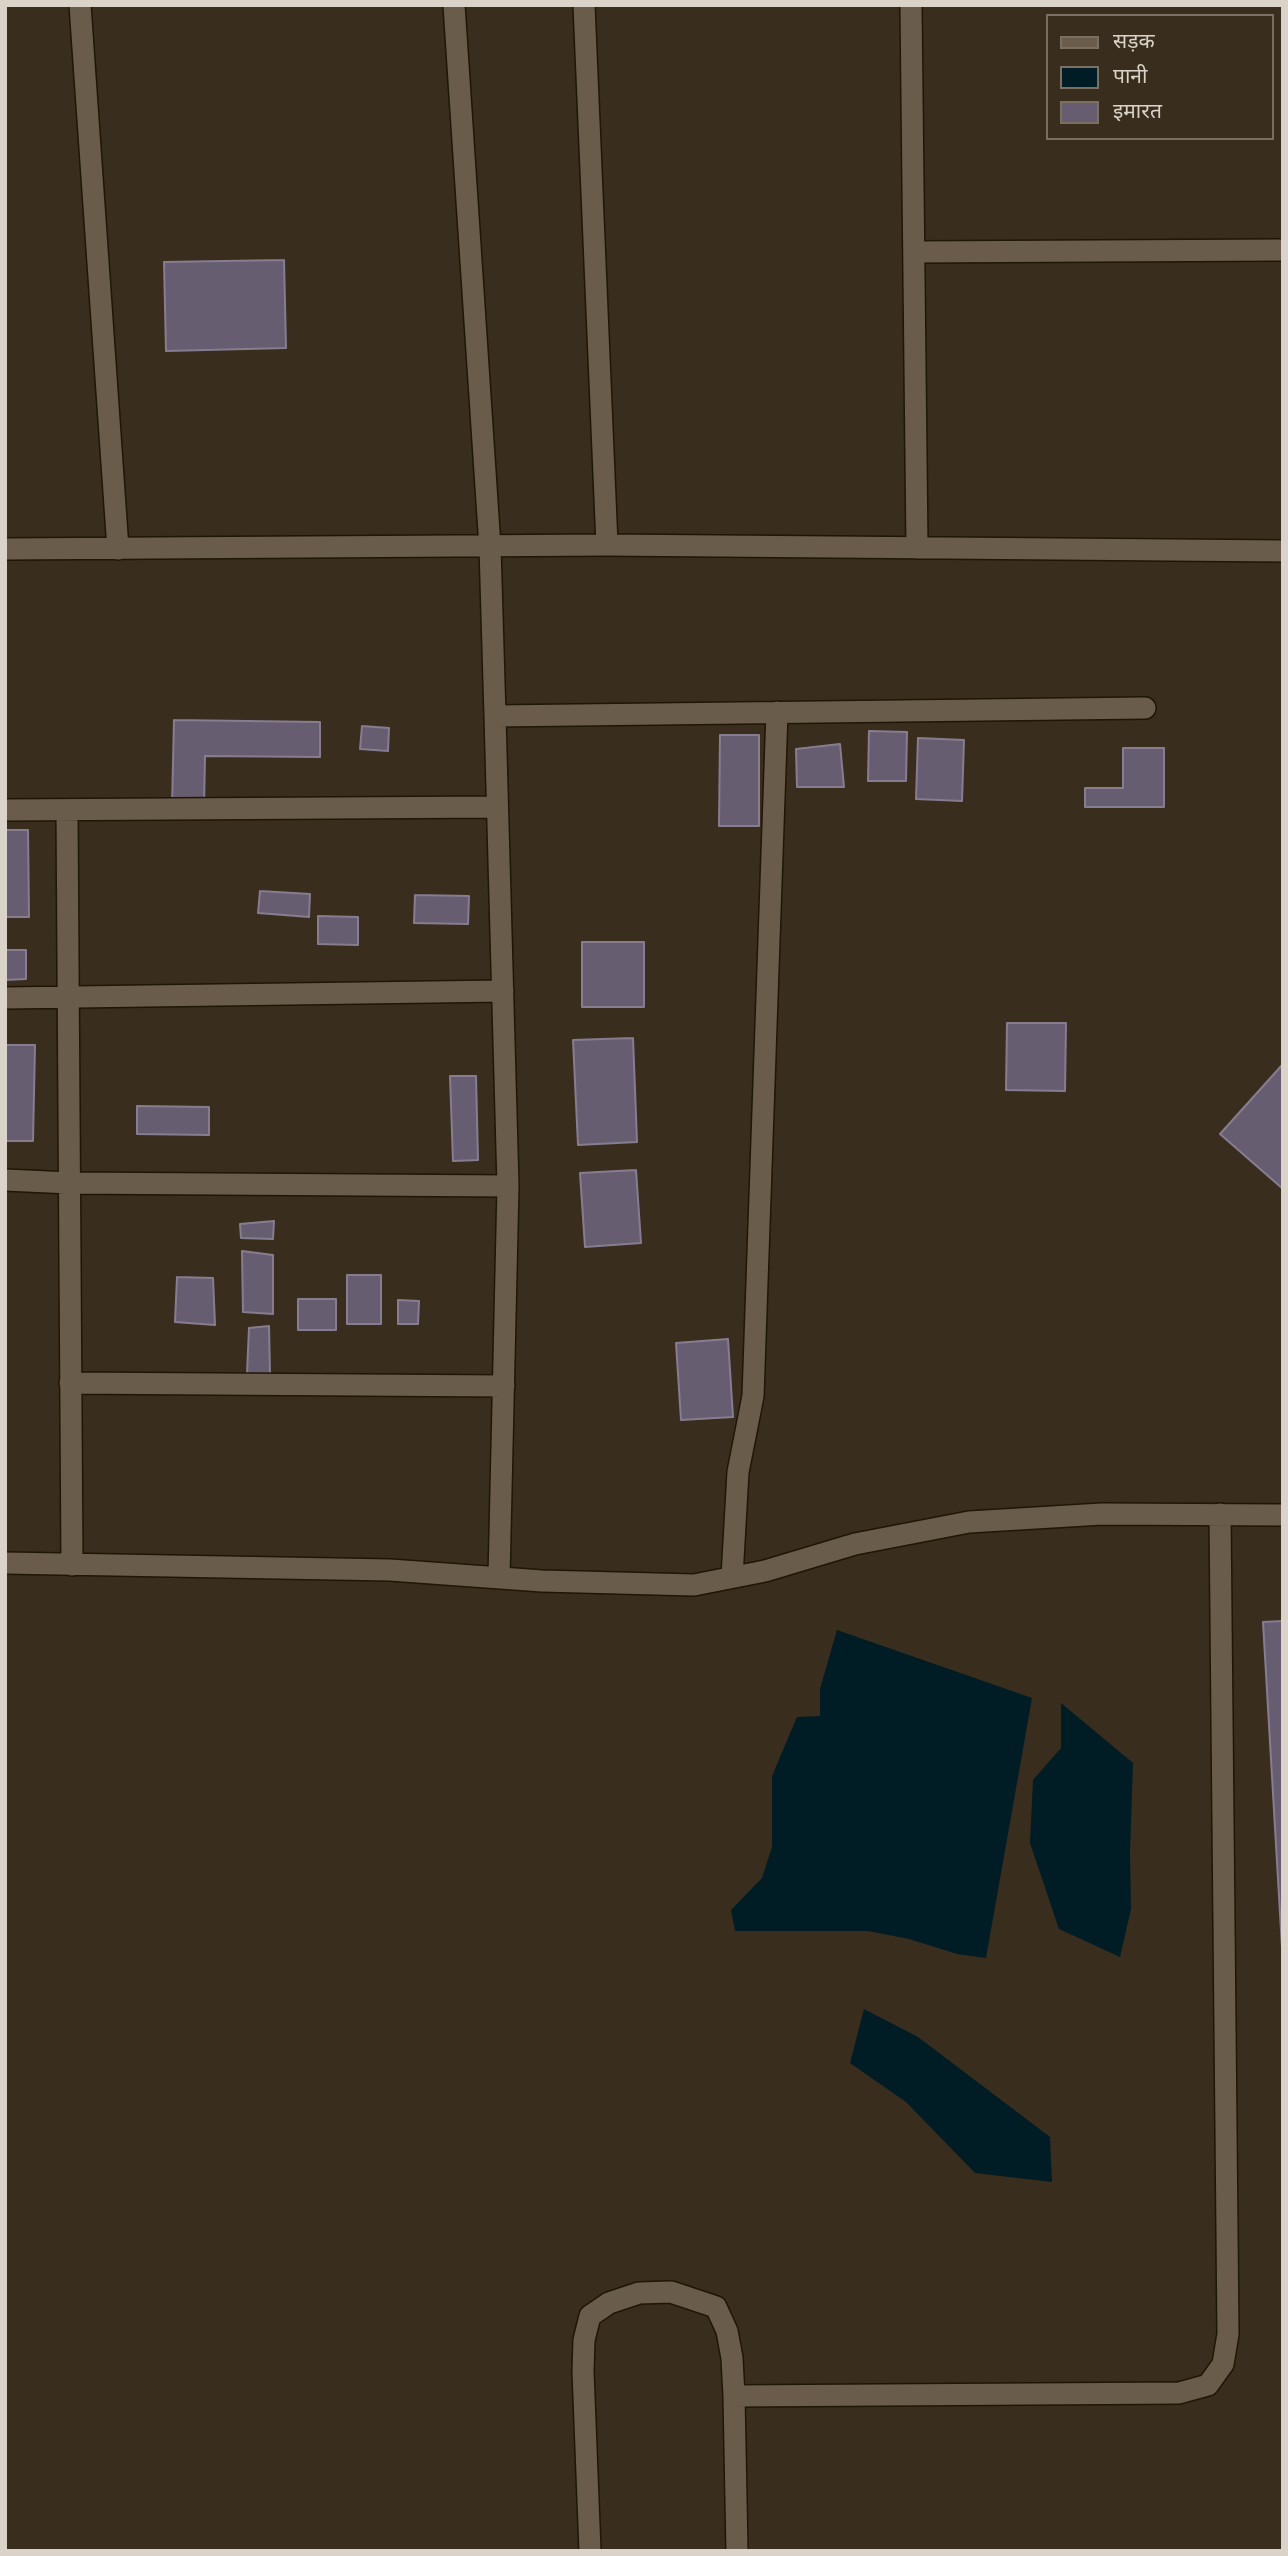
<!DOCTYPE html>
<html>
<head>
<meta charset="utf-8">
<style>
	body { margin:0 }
	#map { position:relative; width:1288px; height:2556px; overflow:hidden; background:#392e1d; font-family:Georgia,"Noto Sans Devanagari",serif }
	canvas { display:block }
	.frame { position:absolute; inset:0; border:7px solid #dad3c9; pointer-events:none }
	.legend { position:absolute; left:1046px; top:14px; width:228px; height:126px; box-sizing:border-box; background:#392e1d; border:2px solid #797062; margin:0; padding:9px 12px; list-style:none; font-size:21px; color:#dad3c9 }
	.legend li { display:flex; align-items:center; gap:14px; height:35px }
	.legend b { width:35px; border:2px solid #797062 }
</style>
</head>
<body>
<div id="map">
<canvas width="1288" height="2556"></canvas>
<div class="frame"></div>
<ul class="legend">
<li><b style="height:9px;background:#695c4a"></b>सड़क</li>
<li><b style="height:19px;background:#001c24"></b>पानी</li>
<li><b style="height:19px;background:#665d70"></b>इमारत</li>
</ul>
</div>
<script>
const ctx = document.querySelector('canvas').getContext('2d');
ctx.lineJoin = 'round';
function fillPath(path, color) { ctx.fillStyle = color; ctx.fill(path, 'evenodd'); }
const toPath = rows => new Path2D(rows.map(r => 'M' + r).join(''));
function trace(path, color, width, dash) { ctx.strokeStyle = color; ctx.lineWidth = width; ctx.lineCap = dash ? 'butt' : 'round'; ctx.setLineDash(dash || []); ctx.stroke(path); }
const water = toPath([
	[837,1630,1032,1698,986,1958,957,1954,909,1939,868,1931,735,1931,731,1910,762,1878,772,1847,772,1776,797,1717,820,1716,820,1689],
	[1061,1703,1133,1763,1130,1854,1131,1909,1120,1957,1059,1929,1030,1843,1033,1780,1061,1748],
	[864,2009,918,2037,1050,2137,1052,2182,975,2173,906,2102,850,2063]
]);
const building = toPath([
	[284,260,286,348,166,351,164,262,284,260],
	[174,720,320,722,320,757,205,756,204,807,172,806,174,720],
	[362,726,389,728,388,751,360,749,362,726],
	[869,731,907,732,906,781,868,781,869,731],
	[720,735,759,735,759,826,719,826,720,735],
	[918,738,964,740,962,801,916,799,918,738],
	[840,744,844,787,797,787,796,749,840,744],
	[1123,748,1164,748,1164,807,1085,807,1085,788,1123,788,1123,748],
	[5,830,28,830,29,917,5,917,5,830],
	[260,891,310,894,309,917,258,913,260,891],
	[415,895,469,896,468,924,414,923,415,895],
	[318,916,358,917,358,945,318,944,318,916],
	[582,942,644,942,644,1007,582,1007,582,942],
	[5,950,26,950,26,979,5,980,5,950],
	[1007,1023,1066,1023,1065,1091,1006,1090,1007,1023],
	[633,1038,637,1142,578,1145,573,1040,633,1038],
	[5,1045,35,1045,33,1141,5,1141,5,1045],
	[1283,1064,1283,1189,1220,1134,1283,1064],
	[450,1076,476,1076,478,1160,453,1161,450,1076],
	[137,1106,209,1107,209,1135,137,1134,137,1106],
	[636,1170,641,1243,585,1247,580,1173,636,1170],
	[274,1221,273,1239,241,1238,240,1224,274,1221],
	[242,1251,273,1255,273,1314,243,1312,242,1251],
	[347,1275,381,1275,381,1324,347,1324,347,1275],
	[177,1277,213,1278,215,1325,175,1322,177,1277],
	[298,1299,336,1299,336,1330,298,1330,298,1299],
	[398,1300,419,1301,418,1324,398,1324,398,1300],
	[269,1326,270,1375,247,1374,249,1328,269,1326],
	[728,1339,733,1417,681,1420,676,1343,728,1339],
	[1283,1621,1283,1965,1263,1622,1283,1621]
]);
const minor = toPath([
	[80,5,118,549],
	[454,5,490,547,495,716,508,1186,499,1577],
	[584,5,607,545],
	[911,5,917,548],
	[914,252,1283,250],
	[5,549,607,545,1283,551],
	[495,716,1145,708],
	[5,810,497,807],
	[67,810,72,1565],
	[5,998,503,991],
	[5,1180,70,1183,508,1186],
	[70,1383,504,1386],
	[5,1563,390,1570,542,1581,694,1585,765,1571,855,1544,969,1522,1102,1514,1283,1515],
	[732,1577,738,1472,753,1396,777,712],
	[734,2396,1179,2393,1208,2385,1223,2364,1228,2334,1220,1514],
	[590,2551,583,2371,584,2340,590,2316,609,2303,639,2293,671,2292,716,2307,727,2331,732,2358,734,2396,737,2551]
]);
fillPath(water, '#001c24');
fillPath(building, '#665d70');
trace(building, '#867d91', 2);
trace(minor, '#201606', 24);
trace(minor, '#695c4a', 21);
</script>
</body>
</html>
